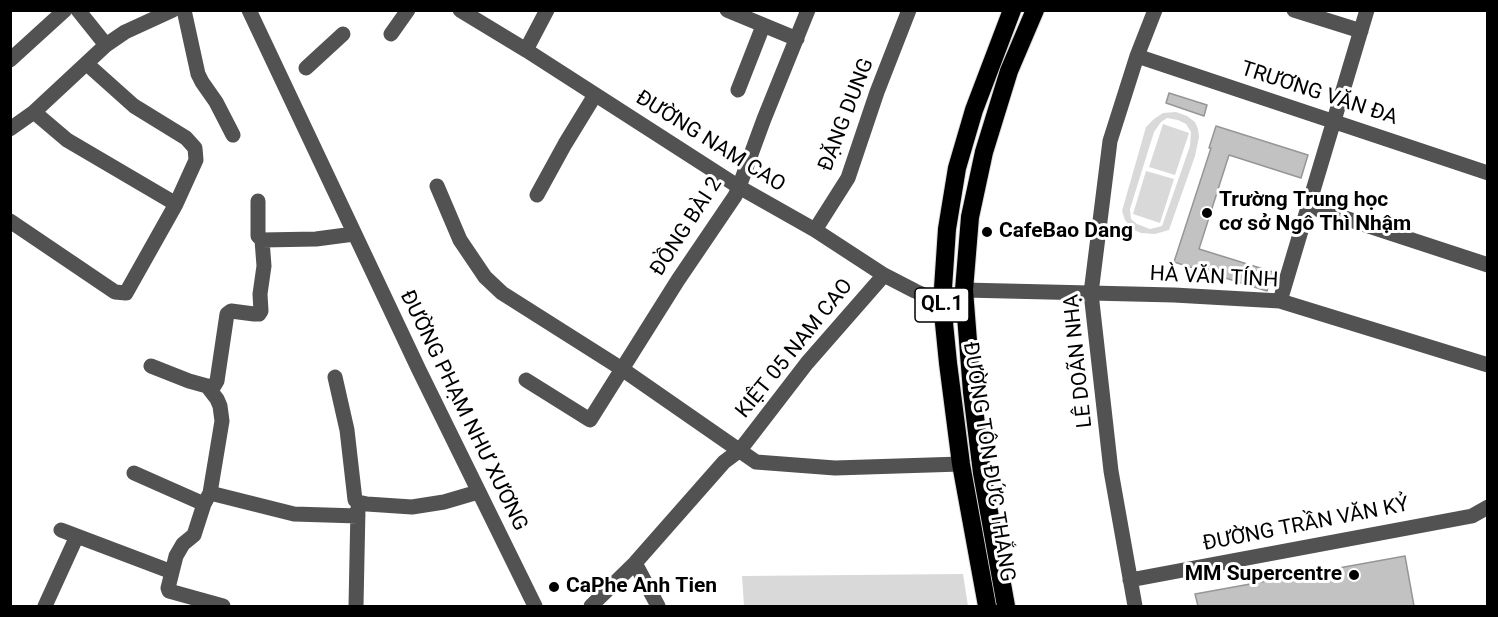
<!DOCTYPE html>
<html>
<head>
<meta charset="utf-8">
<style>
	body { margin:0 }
	#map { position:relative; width:1498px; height:617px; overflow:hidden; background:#fff; font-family:Roboto,sans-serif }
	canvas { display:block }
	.frame { position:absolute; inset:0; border:12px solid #000; pointer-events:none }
</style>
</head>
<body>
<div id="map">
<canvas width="1498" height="617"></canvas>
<div class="frame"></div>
</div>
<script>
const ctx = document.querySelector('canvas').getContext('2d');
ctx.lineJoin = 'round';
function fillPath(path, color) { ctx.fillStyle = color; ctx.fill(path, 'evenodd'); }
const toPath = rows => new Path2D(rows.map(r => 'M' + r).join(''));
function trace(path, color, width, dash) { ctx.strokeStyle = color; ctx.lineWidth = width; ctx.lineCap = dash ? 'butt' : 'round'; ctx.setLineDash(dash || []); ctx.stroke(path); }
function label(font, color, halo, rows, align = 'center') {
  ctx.font = font + ' Roboto,sans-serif'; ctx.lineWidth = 6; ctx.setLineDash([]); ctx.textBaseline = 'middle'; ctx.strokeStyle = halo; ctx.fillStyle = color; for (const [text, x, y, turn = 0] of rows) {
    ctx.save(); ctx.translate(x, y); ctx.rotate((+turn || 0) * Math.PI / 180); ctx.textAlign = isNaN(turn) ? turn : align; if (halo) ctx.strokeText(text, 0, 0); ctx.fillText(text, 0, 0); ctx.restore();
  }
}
const green = toPath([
	[1176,112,1187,116,1195,122,1198,129,1199,137,1195,156,1169,230,1155,234,1141,233,1132,229,1125,220,1122,211,1146,127,1154,119,1163,113],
	[1167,118,1178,120,1186,124,1191,132,1190,146,1162,226,1150,229,1137,224,1131,219,1130,209,1154,132,1161,122],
	[1163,124,1189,133,1175,175,1149,167],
	[1146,171,1174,179,1160,223,1133,214],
	[963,574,968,606,744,606,742,576]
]);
const building = toPath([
	[1169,93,1207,105,1204,116,1166,103,1169,93],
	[1216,126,1308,155,1301,178,1229,155,1199,249,1273,272,1267,291,1174,262,1211,148,1209,148,1216,126],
	[1405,556,1414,606,1198,606,1195,594,1405,556]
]);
const minor = toPath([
	[78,10,106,45],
	[184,10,198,74,202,82,216,102,233,135],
	[249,10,419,370,535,606],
	[460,10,526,50,739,187,815,230,884,275,915,291,942,303],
	[727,10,797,39],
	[1294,10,1361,31],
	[391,34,408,10],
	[526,50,547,10],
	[1137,56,1488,173],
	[10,60,65,10],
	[306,68,343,34],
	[738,90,763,26],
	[34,112,67,140,176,204],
	[10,129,34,112,106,45,125,32,173,10],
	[437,186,460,240,485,277,502,293,622,369,756,462,835,468,961,464],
	[537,195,565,144,595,95],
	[1308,206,1488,265],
	[10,221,115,292,126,293,176,204,196,160,195,148,186,138,134,106,87,64],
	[815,230,848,178,877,92,909,10],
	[262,240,316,239,354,234],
	[964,290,1174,295,1280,301,1488,365],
	[1280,301,1367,10],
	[151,366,189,381,207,386,214,386,217,381,227,314,231,311,254,314,259,314,261,311,260,294,264,266,262,240,258,236,258,201],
	[335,377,347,430,355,500,358,502,367,504,412,507,444,502,478,492],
	[526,380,590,420,678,280,735,196,739,187,764,119,808,10],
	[134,473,204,504],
	[210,493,294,514,358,516],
	[61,530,172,572,168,588,169,591,223,606],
	[635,563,658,606],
	[172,572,176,556,183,544,194,535,204,504,210,493,222,421,220,406,217,399,207,386],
	[1130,580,1472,516,1488,507],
	[45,606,77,536],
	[356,606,358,508],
	[591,606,635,563,724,462,740,450,807,363,884,275],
	[1135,606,1111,471,1091,293,1110,141,1137,56,1155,10]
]);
const highway = toPath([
	[987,606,961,464,948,363,942,303,947,229,957,168,974,110,1012,10],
	[1006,606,982,473,972,392,964,290,970,217,984,152,1009,71,1035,10]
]);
const markers = [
	[1207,213,6,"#000"],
	[987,232,6,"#000"],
	[1354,575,6,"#000"],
	[554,587,6,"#000"]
];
const shields = [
	[942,305,54]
];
const shieldNames = [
	["QL.1",942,305]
];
const streetNames = [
	["TRƯƠNG VĂN ĐA",1319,94,18],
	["ĐẶNG DUNG",847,115,-69],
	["ĐƯỜNG NAM CAO",710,142,32],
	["ĐỒNG BÀI 2",687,227,-57],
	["HÀ VĂN TÍNH",1214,278,3],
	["KIỆT 05 NAM CAO",795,349,-51],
	["LÊ DOÃN NHẠ",1079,361,-96],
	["ĐƯỜNG PHẠM NHƯ XƯƠNG",463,411,64],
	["ĐƯỜNG TÔN ĐỨC THẮNG",988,462,81],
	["ĐƯỜNG TRẦN VĂN KỶ",1306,525,-11]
];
const poiNames = [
	["Trường Trung học",1219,201],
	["cơ sở Ngô Thì Nhậm",1219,225],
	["CafeBao Dang",999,232],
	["MM Supercentre",1342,575,"right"],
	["CaPhe Anh Tien",566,587]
];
fillPath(green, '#d9d9d9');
fillPath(building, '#c2c2c2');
trace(building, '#969696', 1.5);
trace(highway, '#dbdbdb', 20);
trace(minor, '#525252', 15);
trace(highway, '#000', 18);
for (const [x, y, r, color] of markers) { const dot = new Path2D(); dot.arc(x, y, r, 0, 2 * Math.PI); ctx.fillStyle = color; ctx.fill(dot); trace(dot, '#fff', 2); }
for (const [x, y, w] of shields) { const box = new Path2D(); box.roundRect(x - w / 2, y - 17, w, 34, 4.5); ctx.fillStyle = '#fff'; ctx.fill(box); trace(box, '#000', 1.5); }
label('bold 20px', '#000', null, shieldNames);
label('21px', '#000', '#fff', streetNames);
label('bold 21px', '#000', '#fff', poiNames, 'left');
</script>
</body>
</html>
